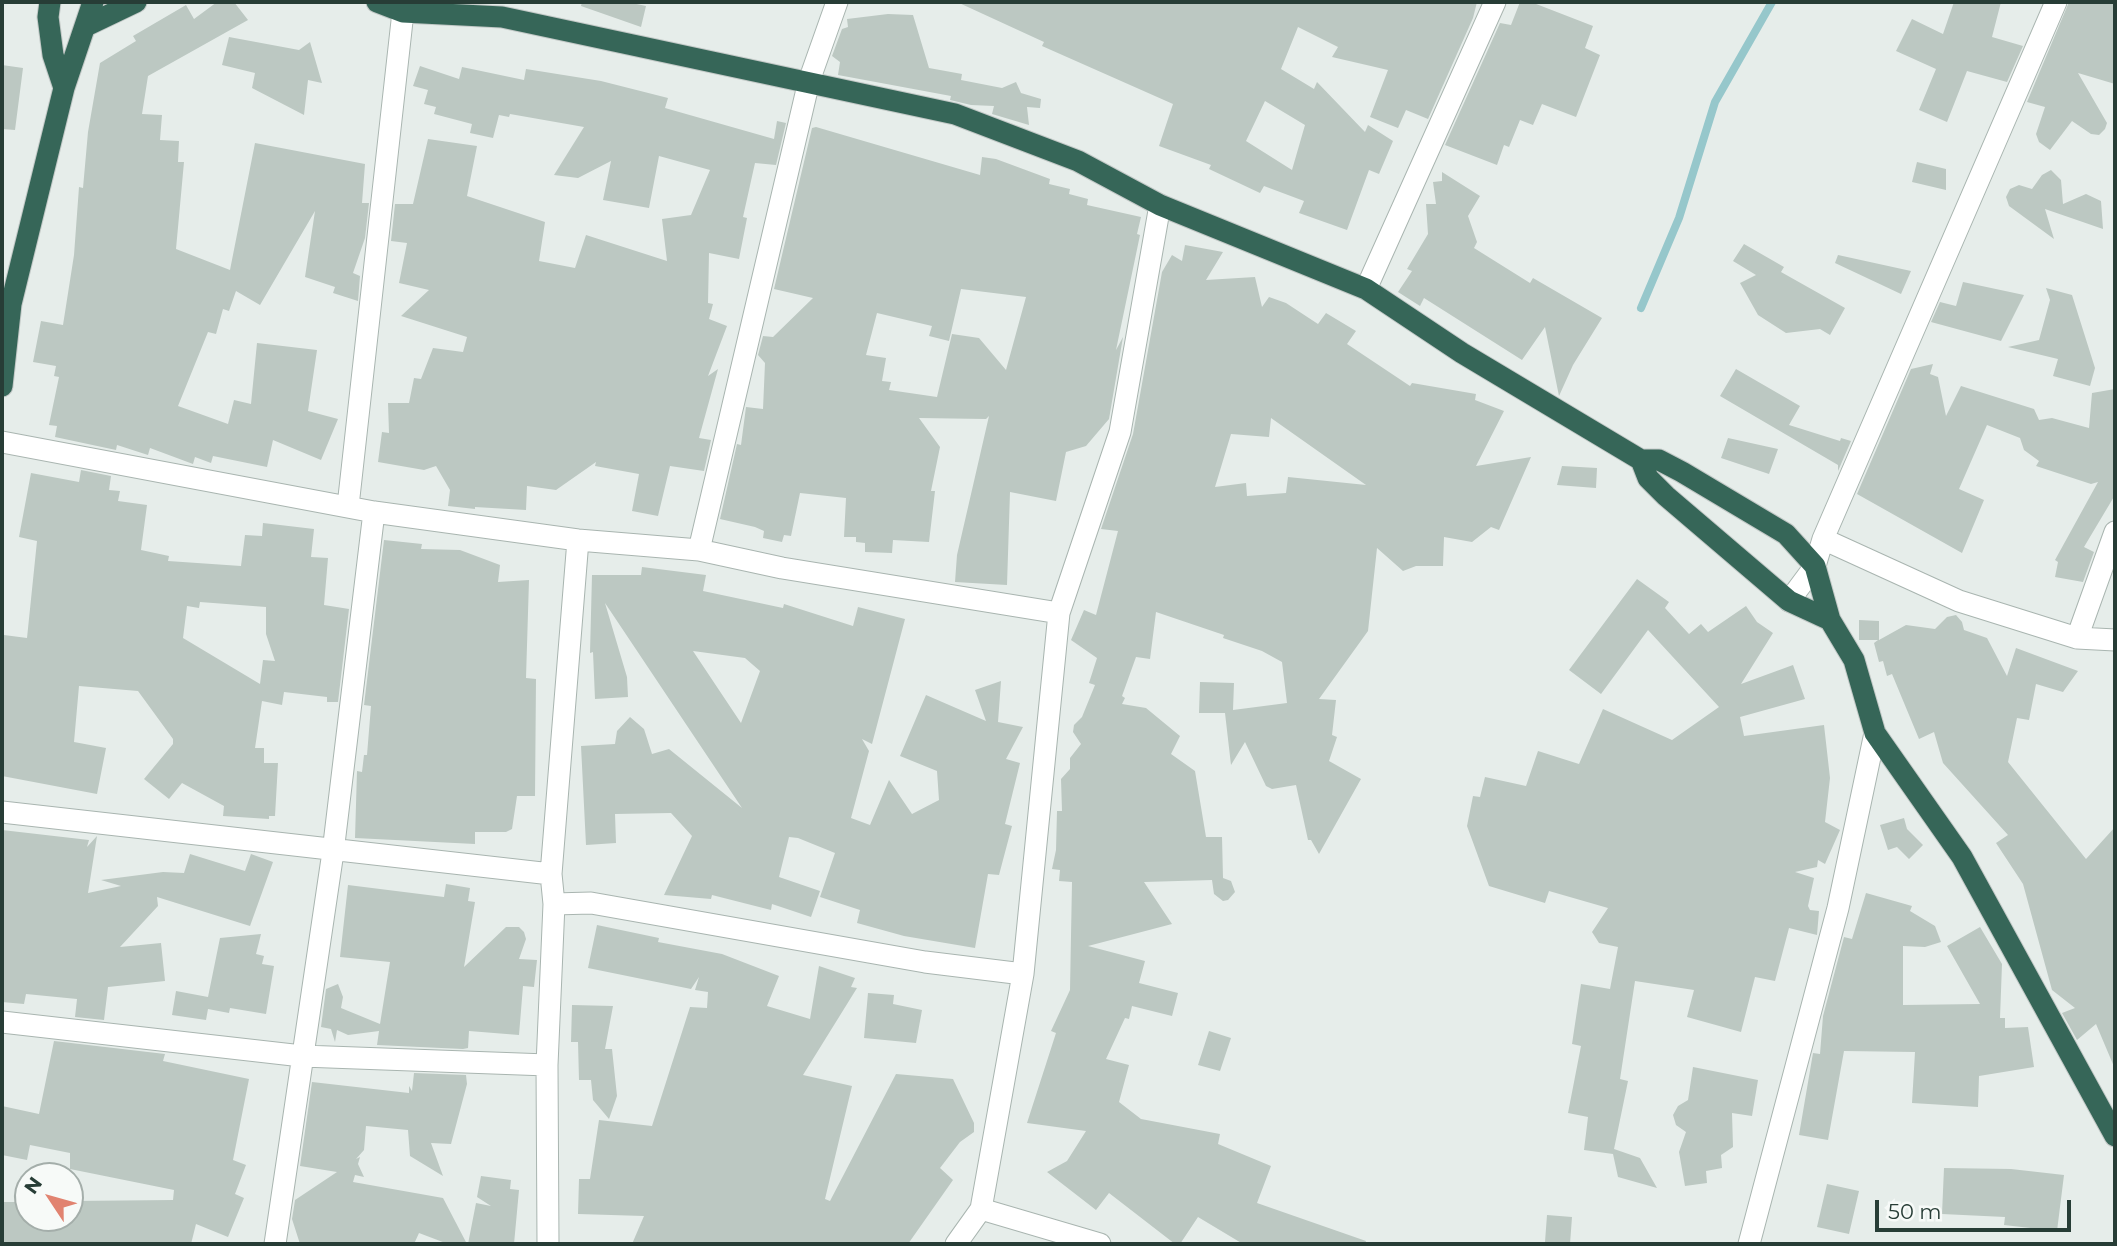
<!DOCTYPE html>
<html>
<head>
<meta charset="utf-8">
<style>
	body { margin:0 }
	#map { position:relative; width:2117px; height:1246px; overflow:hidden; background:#e6edea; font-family:Montserrat,sans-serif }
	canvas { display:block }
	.frame { position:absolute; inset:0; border:4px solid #273d36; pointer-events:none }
	.north { position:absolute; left:14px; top:1162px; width:70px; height:70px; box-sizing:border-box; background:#f7faf8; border:2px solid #a4aeaa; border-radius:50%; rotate:306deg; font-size:19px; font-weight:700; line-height:28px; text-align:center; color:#273d36 }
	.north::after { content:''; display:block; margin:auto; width:24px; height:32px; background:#e18370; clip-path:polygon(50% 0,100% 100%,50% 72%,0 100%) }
	.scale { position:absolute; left:1875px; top:1200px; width:196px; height:32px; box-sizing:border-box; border:4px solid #273d36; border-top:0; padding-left:9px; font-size:21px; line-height:24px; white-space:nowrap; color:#273d36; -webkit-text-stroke:5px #f7faf8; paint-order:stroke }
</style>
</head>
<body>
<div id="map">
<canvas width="2117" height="1246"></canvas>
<div class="frame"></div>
<div class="north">N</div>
<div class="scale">50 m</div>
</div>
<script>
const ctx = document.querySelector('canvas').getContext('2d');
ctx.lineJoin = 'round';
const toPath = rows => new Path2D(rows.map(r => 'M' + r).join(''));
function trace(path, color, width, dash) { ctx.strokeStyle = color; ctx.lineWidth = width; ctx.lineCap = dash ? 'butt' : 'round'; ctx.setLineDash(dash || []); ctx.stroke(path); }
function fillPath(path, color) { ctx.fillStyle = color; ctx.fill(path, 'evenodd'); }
const stream = toPath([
	[1641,308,1679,218,1715,102,1772,2]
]);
const building = toPath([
	[217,2,234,2,248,20,148,76,142,114,162,115,160,140,179,141,178,162,184,162,176,249,230,270,255,143,365,164,362,203,369,203,365,238,353,273,360,276,358,301,333,293,335,287,305,277,315,211,260,305,236,291,229,311,223,309,216,334,208,332,178,406,228,424,234,400,251,404,257,343,317,350,308,411,338,419,321,460,273,440,267,467,213,456,211,463,195,457,193,464,150,448,148,455,117,445,116,450,55,437,57,426,49,425,59,377,54,376,56,366,33,362,41,321,63,325,74,255,79,187,83,188,88,132,100,63,136,41,133,36,186,5,194,19],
	[582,2,627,2,646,6,641,27,581,6],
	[957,2,1477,2,1473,18,1428,119,1406,110,1398,128,1370,117,1388,70,1332,57,1338,47,1298,27,1281,69,1314,89,1317,82,1365,132,1368,125,1393,141,1379,174,1369,170,1347,230,1299,213,1304,201,1264,186,1260,193,1209,169,1211,165,1159,146,1173,104,1042,46,1044,42],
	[1265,101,1305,125,1292,170,1246,141],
	[1520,2,1531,2,1593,26,1585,48,1600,55,1576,117,1542,104,1533,125,1520,120,1509,147,1504,145,1497,165,1445,145,1500,23,1511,25],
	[1954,2,2001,2,1992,37,2023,46,2007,82,1967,71,1947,122,1919,110,1936,69,1896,51,1912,19,1943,34],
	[2069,2,2115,2,2115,84,2078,73,2107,123,2105,129,2099,135,2091,134,2072,121,2050,150,2039,142,2036,134,2045,107,2027,102],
	[888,14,913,15,929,68,962,74,961,80,1002,88,1016,82,1021,93,1041,99,1040,108,1027,107,1029,125,992,114,994,106,971,105,950,100,951,96,838,75,840,62,832,56,842,29,848,27,847,19],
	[229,37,299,50,310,42,322,83,308,80,304,115,252,88,255,73,222,65],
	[2,65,23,68,15,130,2,129],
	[420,66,459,79,462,67,524,80,526,69,601,81,668,98,665,108,774,139,777,121,786,123,776,165,755,163,743,217,747,218,739,259,709,253,708,303,713,304,709,319,727,326,708,376,718,369,699,438,711,440,704,471,670,466,658,516,632,511,639,474,595,466,596,462,556,490,527,486,526,510,475,507,475,509,448,506,450,490,436,466,424,470,378,462,382,432,389,433,388,403,409,403,414,378,421,379,433,348,463,352,467,337,401,316,429,290,399,283,407,243,391,241,395,204,413,204,428,139,477,146,467,196,545,222,539,261,575,268,586,235,667,261,662,219,691,215,710,170,659,156,649,208,603,200,611,161,578,178,554,175,584,127,510,114,509,117,499,115,493,138,470,133,472,124,434,114,436,107,424,104,428,90,413,86],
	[816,127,980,175,982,157,996,159,1050,179,1049,184,1070,189,1069,194,1088,199,1087,205,1141,217,1137,234,1140,235,1116,350,1123,337,1109,419,1086,446,1066,452,1056,501,1010,492,1007,585,955,582,957,555,989,416,986,419,919,418,940,447,931,491,935,491,929,542,893,540,892,553,865,552,865,543,856,542,856,537,844,537,846,498,800,493,791,536,784,535,782,542,763,538,764,531,755,527,720,519,737,444,741,445,746,407,763,409,765,363,758,355,763,336,773,337,813,298,774,289,812,128],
	[961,289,1026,297,1006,370,979,338,952,334,937,397,889,390,891,382,882,381,886,358,866,355,877,313,932,326,929,336,949,341],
	[1917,162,1946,169,1946,190,1912,182],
	[2051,170,2061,180,2063,204,2086,194,2101,201,2103,229,2045,209,2054,239,2009,206,2006,197,2010,189,2019,185,2032,189,2042,175],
	[1442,172,1480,196,1468,216,1477,242,1474,248,1530,283,1533,278,1602,318,1573,365,1559,396,1545,327,1522,360,1424,298,1420,306,1398,292,1412,271,1407,269,1428,234,1426,204,1436,204,1433,182,1442,181],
	[1744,244,1784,267,1781,272,1845,308,1830,335,1820,329,1786,333,1758,315,1740,283,1756,275,1733,261],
	[1185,245,1223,252,1206,280,1255,277,1262,307,1269,297,1286,303,1318,324,1326,313,1356,331,1347,344,1410,386,1412,383,1476,394,1475,400,1504,411,1476,466,1531,457,1499,530,1491,527,1472,542,1444,537,1443,566,1416,566,1403,571,1377,548,1368,631,1319,699,1336,700,1332,735,1337,737,1329,761,1361,779,1319,854,1311,840,1308,840,1296,785,1272,789,1266,786,1245,742,1231,765,1225,713,1199,713,1200,682,1234,683,1233,710,1287,703,1282,662,1262,651,1223,638,1224,635,1156,612,1150,659,1136,657,1122,696,1125,698,1122,704,1146,708,1180,736,1171,754,1195,771,1206,837,1222,837,1223,878,1231,881,1235,892,1228,900,1223,901,1214,894,1212,880,1144,882,1172,924,1088,946,1145,961,1139,983,1178,993,1172,1016,1132,1006,1129,1019,1125,1018,1106,1059,1129,1065,1119,1102,1141,1119,1220,1134,1218,1144,1271,1166,1257,1203,1366,1241,1365,1244,1243,1244,1198,1217,1180,1244,1175,1244,1109,1193,1096,1210,1047,1172,1067,1161,1086,1131,1027,1123,1056,1033,1051,1031,1070,990,1072,882,1059,881,1060,870,1052,869,1056,850,1057,811,1062,811,1061,779,1070,769,1070,758,1081,744,1073,732,1074,725,1082,717,1095,685,1089,683,1097,658,1071,640,1084,610,1096,615,1118,531,1101,529,1133,434,1162,272,1172,255,1182,261],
	[1271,418,1366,485,1288,477,1286,493,1247,496,1246,483,1215,487,1231,434,1269,437],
	[1838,255,1911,271,1901,294,1835,263],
	[1963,282,2024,295,2001,341,1931,322,1940,302,1956,306],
	[2046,288,2072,295,2095,368,2090,386,2053,376,2058,359,2008,347,2039,340,2050,300],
	[1933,364,1930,374,1938,377,1946,416,1961,386,2034,409,2039,420,2052,418,2089,428,2092,393,2115,389,2115,495,2084,547,2094,552,2083,582,2055,577,2058,562,2055,560,2098,482,2091,484,2036,466,2039,461,2024,450,2020,438,1987,425,1959,489,1984,500,1962,553,1857,494,1911,369],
	[1736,369,1800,406,1789,425,1840,441,1841,438,1851,441,1838,471,1838,465,1720,396],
	[1728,438,1778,449,1769,474,1721,458],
	[1562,466,1597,468,1596,488,1557,485],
	[81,470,111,476,109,490,120,491,118,501,147,505,141,550,169,556,168,561,241,566,245,535,262,536,263,523,314,529,311,557,328,558,324,605,349,609,338,702,327,702,327,697,284,692,282,705,262,701,255,748,264,748,264,763,278,763,275,816,269,816,269,819,223,816,224,806,182,783,169,799,144,779,173,744,173,739,138,691,79,686,74,742,106,748,97,794,2,776,4,635,27,638,37,541,19,537,31,473,79,482],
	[200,602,266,607,266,634,275,661,263,660,260,684,183,638,187,606,199,608],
	[384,540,422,544,421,549,460,550,500,565,498,582,529,580,526,678,536,679,535,796,517,796,512,829,506,832,475,832,475,844,355,838,357,771,362,772,364,755,367,755,371,706,364,705],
	[642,567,706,575,703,591,783,608,784,604,853,626,858,607,905,619,872,744,862,739,869,751,851,818,870,825,889,780,912,814,939,800,937,771,900,756,926,695,986,721,975,690,1001,681,998,722,1023,727,1006,759,1020,763,1005,824,1012,826,999,875,988,874,975,948,904,936,857,923,860,910,820,897,835,853,798,838,789,837,779,877,820,891,811,917,772,904,771,910,712,895,711,899,664,895,692,836,671,813,615,814,616,843,586,845,581,746,615,744,617,731,630,717,644,729,652,754,669,749,742,808,605,603,627,677,628,697,595,699,593,652,590,653,592,575,641,575],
	[693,651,745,658,760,671,741,723],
	[1637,579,1669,602,1665,608,1689,634,1701,624,1708,632,1746,606,1757,622,1773,633,1741,684,1793,665,1805,699,1740,717,1744,736,1824,725,1830,778,1825,822,1840,830,1825,864,1818,860,1817,867,1795,872,1814,878,1808,906,1810,910,1819,911,1817,935,1789,928,1775,981,1755,977,1741,1032,1687,1017,1694,990,1635,981,1620,1079,1628,1081,1614,1149,1640,1158,1657,1188,1618,1177,1613,1154,1584,1150,1588,1117,1568,1113,1581,1046,1572,1044,1581,984,1610,989,1618,947,1599,943,1592,932,1608,908,1549,891,1545,903,1489,886,1467,826,1473,796,1480,797,1485,777,1526,786,1538,751,1579,764,1603,709,1672,740,1719,707,1648,630,1601,694,1569,670],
	[1956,615,1962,622,1964,630,1987,638,2007,676,2016,648,2078,671,2063,692,2036,684,2029,720,2017,718,2008,762,2086,859,2115,827,2115,1069,2096,1024,2077,1040,2062,1013,2075,1008,2052,990,2023,884,1996,843,2008,835,1943,763,1934,732,1919,739,1892,674,1887,676,1883,661,1879,662,1874,643,1878,640,1859,640,1859,620,1879,621,1879,640,1906,625,1935,629,1947,617],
	[1904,818,1907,829,1923,845,1909,859,1897,847,1888,850,1880,825],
	[2,830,89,840,87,847,97,836,88,893,121,886,101,880,163,872,184,873,190,854,245,871,251,854,273,862,250,926,157,897,158,906,120,947,161,943,165,981,108,987,104,1020,75,1017,77,999,26,994,24,1004,2,1002],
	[446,884,470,888,468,901,475,902,464,967,506,927,519,927,524,932,526,939,519,959,537,960,534,987,523,986,519,1035,469,1031,468,1048,463,1049,377,1045,379,1031,348,1035,337,1030,335,1042,331,1029,321,1027,326,989,338,984,343,997,341,1008,380,1024,390,962,340,957,348,885,444,897],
	[1866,893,1912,906,1910,911,1935,926,1941,942,1925,947,1903,946,1903,1005,1980,1004,1947,946,1980,927,2002,964,2000,1018,2005,1018,2005,1028,2028,1027,2034,1067,1979,1076,1978,1107,1912,1103,1915,1052,1844,1051,1828,1140,1799,1135,1813,1053,1820,1054,1823,1016,1844,937,1852,939],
	[597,925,659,938,658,942,722,954,779,976,767,1006,810,1019,819,966,855,978,851,987,857,988,803,1075,852,1086,825,1199,830,1201,896,1074,953,1079,974,1123,974,1132,960,1142,940,1168,953,1180,908,1244,632,1244,644,1216,578,1214,579,1179,590,1179,599,1120,652,1126,690,1007,707,1008,708,992,695,990,699,977,691,989,588,968],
	[261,934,256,954,264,956,262,964,274,966,266,1014,230,1008,229,1013,208,1009,206,1020,172,1015,176,991,208,997,220,938],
	[868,993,894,995,893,1004,922,1010,916,1043,864,1038],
	[572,1005,613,1006,605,1049,612,1049,617,1096,609,1119,593,1100,591,1080,579,1080,578,1042,571,1042],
	[1209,1031,1231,1038,1220,1071,1198,1065],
	[54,1041,165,1054,163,1061,249,1079,233,1160,246,1165,235,1194,244,1198,228,1237,196,1224,191,1244,2,1244,2,1202,26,1202,26,1218,70,1218,70,1201,173,1200,174,1190,70,1169,70,1153,30,1145,27,1160,2,1155,2,1106,39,1114],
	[1693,1067,1758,1080,1752,1116,1732,1113,1733,1147,1721,1155,1722,1168,1706,1171,1707,1183,1685,1186,1679,1152,1686,1132,1676,1125,1673,1115,1678,1106,1688,1100],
	[414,1073,466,1075,467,1084,451,1144,431,1143,443,1176,410,1156,408,1130,366,1126,364,1150,356,1159,360,1157,358,1164,364,1177,355,1175,353,1182,443,1198,467,1244,448,1244,419,1233,414,1244,300,1244,292,1219,295,1200,337,1172,300,1166,312,1082,409,1093,409,1086,412,1091],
	[1944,1168,2011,1169,2064,1175,2057,1231,2004,1225,2005,1217,1942,1214],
	[481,1176,511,1180,510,1189,519,1190,514,1244,468,1244,476,1203,491,1206,477,1197],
	[1827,1184,1859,1191,1849,1234,1817,1227],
	[1547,1215,1572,1217,1570,1244,1545,1242]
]);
const minor = toPath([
	[1366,289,1495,2],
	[2,442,374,512,578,540,699,550,782,568,1059,613],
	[348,506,403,12],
	[1823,539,1959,601,2077,638,2115,640],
	[699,550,809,81,837,2],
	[1789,601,1815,566,1823,539,2056,2],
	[2077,638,2115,532],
	[2,812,551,874],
	[554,904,591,903,925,962,1023,974],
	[2,1022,302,1056,547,1065],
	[981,1209,1023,974,1059,613,1120,432,1160,205],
	[275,1244,333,852,374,512],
	[548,1244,547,1065,554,904,551,874,578,540],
	[956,1244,981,1209,1100,1244],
	[1749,1244,1838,908,1875,733]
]);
const highway = toPath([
	[50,2,48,17,53,55,64,88],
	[377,2,403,12,502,17,955,114,1078,161,1160,205,1366,289,1462,353,1641,460,1659,460,1682,472,1786,534,1815,566,1830,620,1854,660,1875,733,1962,857,2115,1136],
	[88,25,136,2],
	[2,386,11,304,64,88,93,2],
	[1641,460,1648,478,1666,496,1789,601,1830,620]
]);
trace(stream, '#96c7cb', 8);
fillPath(building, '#bcc8c2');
trace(minor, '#a9b5b0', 23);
trace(highway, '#c3c9c7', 23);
trace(minor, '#fff', 21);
trace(highway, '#366658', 21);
</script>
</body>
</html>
